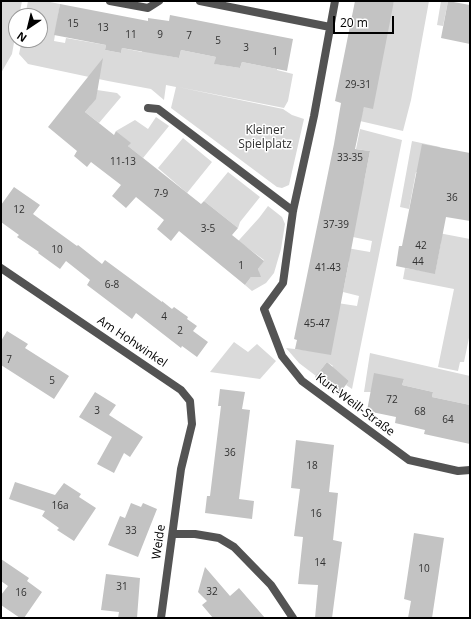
<!DOCTYPE html>
<html>
<head>
<meta charset="utf-8">
<style>
	body { margin:0 }
	#map { position:relative; width:471px; height:619px; overflow:hidden; background:#fff; font-family:"Open Sans",sans-serif }
	canvas { display:block }
	.frame { position:absolute; inset:0; border:2px solid #000; pointer-events:none }
	.north { position:absolute; left:8px; top:8px; width:40px; height:40px; box-sizing:border-box; background:#fff; border:1px solid #999; border-radius:50%; rotate:215deg; font-size:11px; font-weight:700; line-height:16px; text-align:center; color:#000 }
	.north::after { content:''; display:block; margin:auto; width:14px; height:18px; background:#000; clip-path:polygon(50% 0,100% 100%,50% 72%,0 100%) }
	.scale { position:absolute; left:333px; top:16px; width:61px; height:18px; box-sizing:border-box; border:2px solid #000; border-top:0; padding-left:5px; font-size:12px; line-height:14px; white-space:nowrap; color:#000; -webkit-text-stroke:3px #fff; paint-order:stroke }
</style>
</head>
<body>
<div id="map">
<canvas width="471" height="619"></canvas>
<div class="frame"></div>
<div class="north">N</div>
<div class="scale">20 m</div>
</div>
<script>
const ctx = document.querySelector('canvas').getContext('2d');
ctx.lineJoin = 'round';
function fillPath(path, color) { ctx.fillStyle = color; ctx.fill(path, 'evenodd'); }
const toPath = rows => new Path2D(rows.map(r => 'M' + r).join(''));
function trace(path, color, width, dash) { ctx.strokeStyle = color; ctx.lineWidth = width; ctx.lineCap = dash ? 'butt' : 'round'; ctx.setLineDash(dash || []); ctx.stroke(path); }
function label(font, color, halo, rows, align = 'center') {
  ctx.font = font + ' "Open Sans",sans-serif'; ctx.lineWidth = 3; ctx.setLineDash([]); ctx.textBaseline = 'middle'; ctx.strokeStyle = halo; ctx.fillStyle = color; for (const [text, x, y, turn = 0] of rows) {
    ctx.save(); ctx.translate(x, y); ctx.rotate((+turn || 0) * Math.PI / 180); ctx.textAlign = isNaN(turn) ? turn : align; if (halo) ctx.strokeText(text, 0, 0); ctx.fillText(text, 0, 0); ctx.restore();
  }
}
const green = toPath([
	[1,1,22,1,19,16,16,16,16,31,12,54,1,73],
	[28,1,45,1,60,4,54,41,65,43,66,38,106,45,105,50,121,53,122,48,142,52,143,48,163,55,179,58,181,50,216,57,215,64,240,68,242,62,277,69,277,70,293,74,288,101,284,108,178,87,283,109,292,115,304,119,289,185,282,188,277,187,171,108,176,87,166,85,164,100,151,89,108,81,28,64,19,54,22,40,40,40,40,16,25,16],
	[394,1,429,1,411,100,403,131,360,121],
	[441,1,448,1,443,26,437,25],
	[97,90,117,93,121,97,99,123,85,112,90,106],
	[156,117,169,126,143,158,128,146,130,143,116,131,135,120,148,129],
	[360,129,402,140,352,389,346,385,349,381,338,372,330,369,333,366,327,362,316,376,299,363,286,348,312,351,331,302,357,306,359,296,343,292,349,261,341,247,370,252,372,241,353,237,349,180,364,182,370,151,356,149],
	[183,138,212,162,187,193,158,168],
	[412,141,440,147,438,156,451,159,453,150,459,151,457,160,463,181,416,172,409,209,400,207],
	[228,172,260,197,240,222,238,228,204,201],
	[268,206,282,217,285,224,281,249,274,273,266,283,252,291,245,285,251,277,255,277,259,273,258,269,264,260,245,246,238,255,231,249,259,218],
	[423,230,470,239,470,333,464,362,460,362,458,371,438,367,454,289,403,279,405,268,435,273,441,242,421,238],
	[234,342,248,352,257,344,276,361,260,379,210,372],
	[370,353,470,376,470,405,432,397,433,392,402,385,404,379,371,392,364,392]
]);
const building = toPath([
	[355,1,394,1,373,109,364,107,355,149,370,151,331,355,295,349,297,340,294,339,334,144,341,103,335,101],
	[448,1,470,5,470,44,441,38],
	[60,4,148,21,148,18,169,21,170,15,293,39,287,71,242,62,240,68,214,64,216,57,181,50,179,58,122,48,121,53,105,50,106,45,54,35],
	[103,58,96,99,85,112,114,135,116,131,131,143,128,146,201,204,204,201,238,228,232,235,264,261,258,269,261,277,251,277,245,285,179,231,171,241,157,229,164,220,136,197,126,208,112,196,121,185,91,162,87,167,74,156,77,151,48,127],
	[422,144,470,153,470,221,446,217,435,274,396,266,399,246,402,246],
	[14,187,40,205,33,214,77,246,78,245,102,264,105,260,162,302,162,301,172,309,174,307,188,317,187,319,197,326,193,331,208,342,197,357,182,346,181,348,136,313,132,319,87,285,90,280,66,261,60,269,38,253,39,252,17,237,19,235,1,222,1,205],
	[7,331,28,344,25,348,69,376,54,399,1,365,1,341],
	[327,362,349,381,338,395,315,377],
	[374,373,404,379,402,385,433,392,432,397,470,405,470,444,424,434,425,430,395,423,396,417,367,411],
	[220,389,245,392,242,409,250,410,239,499,254,501,252,519,205,513,207,496,210,496,221,406,218,406],
	[95,392,116,405,109,415,143,437,130,457,124,453,114,473,97,464,112,437,79,417],
	[296,440,334,445,329,492,338,493,333,540,342,542,332,618,315,618,318,585,298,584,303,537,294,536,300,489,291,488],
	[15,482,55,495,64,483,81,494,79,497,96,508,74,541,57,530,59,528,42,516,45,511,9,499],
	[131,503,141,507,143,503,157,509,138,557,108,545,120,516,125,518],
	[414,533,444,538,432,618,408,618,411,601,404,599],
	[1,559,29,578,27,581,42,592,24,618,20,618,1,605,1,595,8,586,1,581],
	[205,567,230,596,239,588,265,618,213,618,202,605,207,601,198,592],
	[106,574,140,578,137,618,118,618,119,612,101,610]
]);
const street = toPath([
	[110,1,148,8,159,1],
	[200,1,330,27],
	[335,1,314,116,293,211,283,283,264,309,282,356,302,381,409,460,458,471,470,470],
	[148,108,158,109,293,211],
	[1,268,181,390,190,401,192,424,181,469,161,618],
	[173,534,195,534,219,538,234,547,271,585,293,618]
]);
const numberNames = [
	["15",73,24],
	["13",103,28],
	["11",131,35],
	["9",160,35],
	["7",189,36],
	["5",218,41],
	["3",246,48],
	["1",275,52],
	["29-31",358,85],
	["33-35",350,158],
	["11-13",123,162],
	["7-9",161,194],
	["36",452,198],
	["12",19,210],
	["37-39",336,225],
	["3-5",208,229],
	["42",421,246],
	["10",57,250],
	["44",418,262],
	["1",241,266],
	["41-43",328,268],
	["6-8",112,285],
	["4",164,317],
	["45-47",317,324],
	["2",180,331],
	["7",9,360],
	["5",52,381],
	["72",392,400],
	["3",97,411],
	["68",420,412],
	["64",448,420],
	["36",230,453],
	["18",312,466],
	["16a",60,506],
	["16",316,514],
	["33",131,531],
	["14",320,563],
	["10",424,569],
	["31",122,587],
	["32",212,592],
	["16",21,593]
];
const parkNames = [
	["Kleiner",265,131],
	["Spielplatz",265,145]
];
const streetNames = [
	["Am Hohwinkel",132,342,34],
	["Kurt-Weill-Straße",355,405,37],
	["Weide",159,542,-82]
];
fillPath(green, '#dadada');
fillPath(building, '#c3c3c3');
trace(street, '#535353', 8);
label('10px', '#313131', null, numberNames);
label('12px', '#313131', '#fff', parkNames);
label('12px', '#000', '#fff', streetNames);
</script>
</body>
</html>
